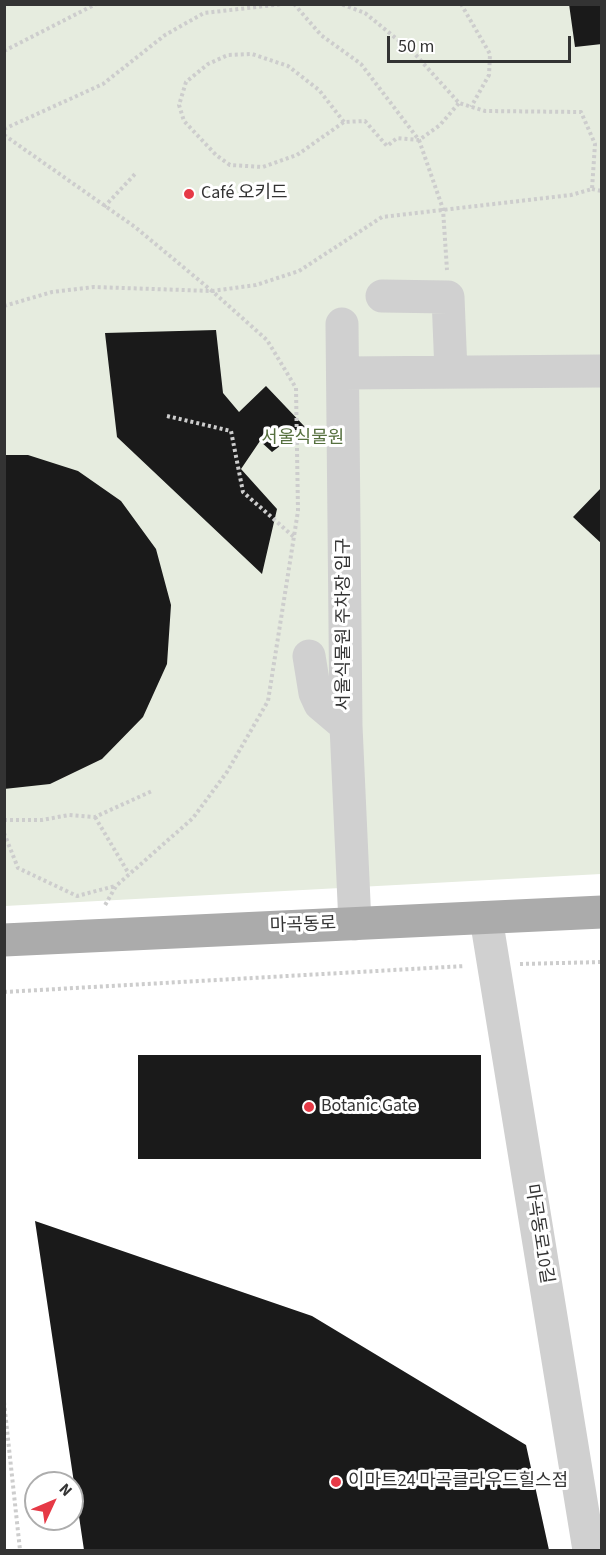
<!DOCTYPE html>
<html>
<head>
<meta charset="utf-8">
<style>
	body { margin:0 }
	#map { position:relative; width:606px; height:1555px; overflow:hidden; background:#fff; font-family:"Source Sans 3",sans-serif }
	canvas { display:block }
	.frame { position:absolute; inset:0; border:6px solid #333; pointer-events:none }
	.north { position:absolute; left:24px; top:1471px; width:60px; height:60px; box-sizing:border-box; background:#fff; border:2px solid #adadad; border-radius:50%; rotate:46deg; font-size:16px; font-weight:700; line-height:24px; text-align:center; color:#333 }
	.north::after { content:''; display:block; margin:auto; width:21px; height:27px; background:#e63946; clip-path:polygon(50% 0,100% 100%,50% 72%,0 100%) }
	.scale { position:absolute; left:387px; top:36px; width:184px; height:27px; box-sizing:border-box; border:3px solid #333; border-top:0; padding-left:8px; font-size:18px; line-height:21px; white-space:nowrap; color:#333; -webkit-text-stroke:4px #fff; paint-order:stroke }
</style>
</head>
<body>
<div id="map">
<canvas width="606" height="1555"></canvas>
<div class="frame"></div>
<div class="north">N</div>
<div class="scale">50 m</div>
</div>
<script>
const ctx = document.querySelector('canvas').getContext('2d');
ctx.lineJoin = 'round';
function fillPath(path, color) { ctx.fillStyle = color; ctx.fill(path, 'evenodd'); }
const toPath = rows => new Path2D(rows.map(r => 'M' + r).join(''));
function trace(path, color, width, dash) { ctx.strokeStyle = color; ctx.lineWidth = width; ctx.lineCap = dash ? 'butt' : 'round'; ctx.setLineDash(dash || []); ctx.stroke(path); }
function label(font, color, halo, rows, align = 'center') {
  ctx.font = font + ' "Source Sans 3","Noto Sans KR",sans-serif'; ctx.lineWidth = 6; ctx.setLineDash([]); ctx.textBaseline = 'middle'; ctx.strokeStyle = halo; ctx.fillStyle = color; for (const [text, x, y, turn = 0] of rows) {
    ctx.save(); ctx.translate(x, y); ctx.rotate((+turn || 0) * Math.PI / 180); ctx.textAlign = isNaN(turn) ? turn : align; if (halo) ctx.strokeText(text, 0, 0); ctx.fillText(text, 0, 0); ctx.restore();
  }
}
const green = toPath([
	[5,5,601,5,601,874,5,906]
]);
const building = toPath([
	[569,4,602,4,602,44,575,47],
	[216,330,223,393,239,412,266,386,305,427,272,452,260,441,241,469,277,509,262,574,117,437,105,333],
	[4,455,28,455,78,471,121,501,156,549,171,605,167,664,143,717,102,759,50,784,4,789],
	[602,487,602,544,573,517],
	[138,1055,481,1055,481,1159,138,1159],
	[35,1221,312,1316,526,1445,549,1550,84,1550]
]);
const path = toPath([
	[294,4,321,35,361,64,419,140,443,209,447,270],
	[461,4,490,54,489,75,471,107],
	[4,51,96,4],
	[344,122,319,90,288,66,252,54,228,55,208,64,186,82,179,105,184,121,216,155,230,165,263,167,297,155,344,122,365,121,387,146,397,138,419,140,440,125,459,103],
	[4,129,103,84,165,35,204,13,283,4],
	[4,135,135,227,212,291,267,340,296,388,298,511,268,701,227,772,193,818,116,886,104,907],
	[592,189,602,191],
	[104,207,136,173],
	[4,306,52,292,94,287,212,291,256,285,299,271,382,217,571,195,592,189,595,144,581,112,485,111,459,103,414,53,365,13,341,4],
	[167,416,231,431,243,492,294,537],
	[95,817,129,874],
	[4,820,42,820,69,815,95,817,152,791],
	[4,833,18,868,77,896,115,886],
	[520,964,602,962],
	[4,992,465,966],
	[4,1402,20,1550]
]);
const minor = toPath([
	[382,296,448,297,451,372],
	[342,324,346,726,355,924],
	[343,373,602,371],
	[309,656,315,693,320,704,346,726],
	[486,918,589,1550]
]);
const major = toPath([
	[4,940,602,912]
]);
const markers = [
	[189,194,6,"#e63946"],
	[309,1107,6,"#e63946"],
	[336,1482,6,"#e63946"]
];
const poiNames = [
	["Café 오키드",201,194],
	["Botanic Gate",321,1107],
	["이마트24 마곡클라우드힐스점",348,1482]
];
const parkNames = [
	["서울식물원",303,439]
];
const streetNames = [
	["서울식물원 주차장 입구",345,624,-90],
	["마곡동로",303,926,-2],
	["마곡동로10길",538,1234,81]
];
fillPath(green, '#e6ecdf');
fillPath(building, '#1a1a1a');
trace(path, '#cdcdcd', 4, [3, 3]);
trace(minor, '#d0d0d0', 33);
trace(major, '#ababab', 33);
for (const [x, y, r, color] of markers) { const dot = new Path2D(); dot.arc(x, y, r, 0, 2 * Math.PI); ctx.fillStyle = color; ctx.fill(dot); trace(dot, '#fff', 2); }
label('18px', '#333', '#fff', poiNames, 'left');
label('18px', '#56703f', '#fff', parkNames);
label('18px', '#333', '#fff', streetNames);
</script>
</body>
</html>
